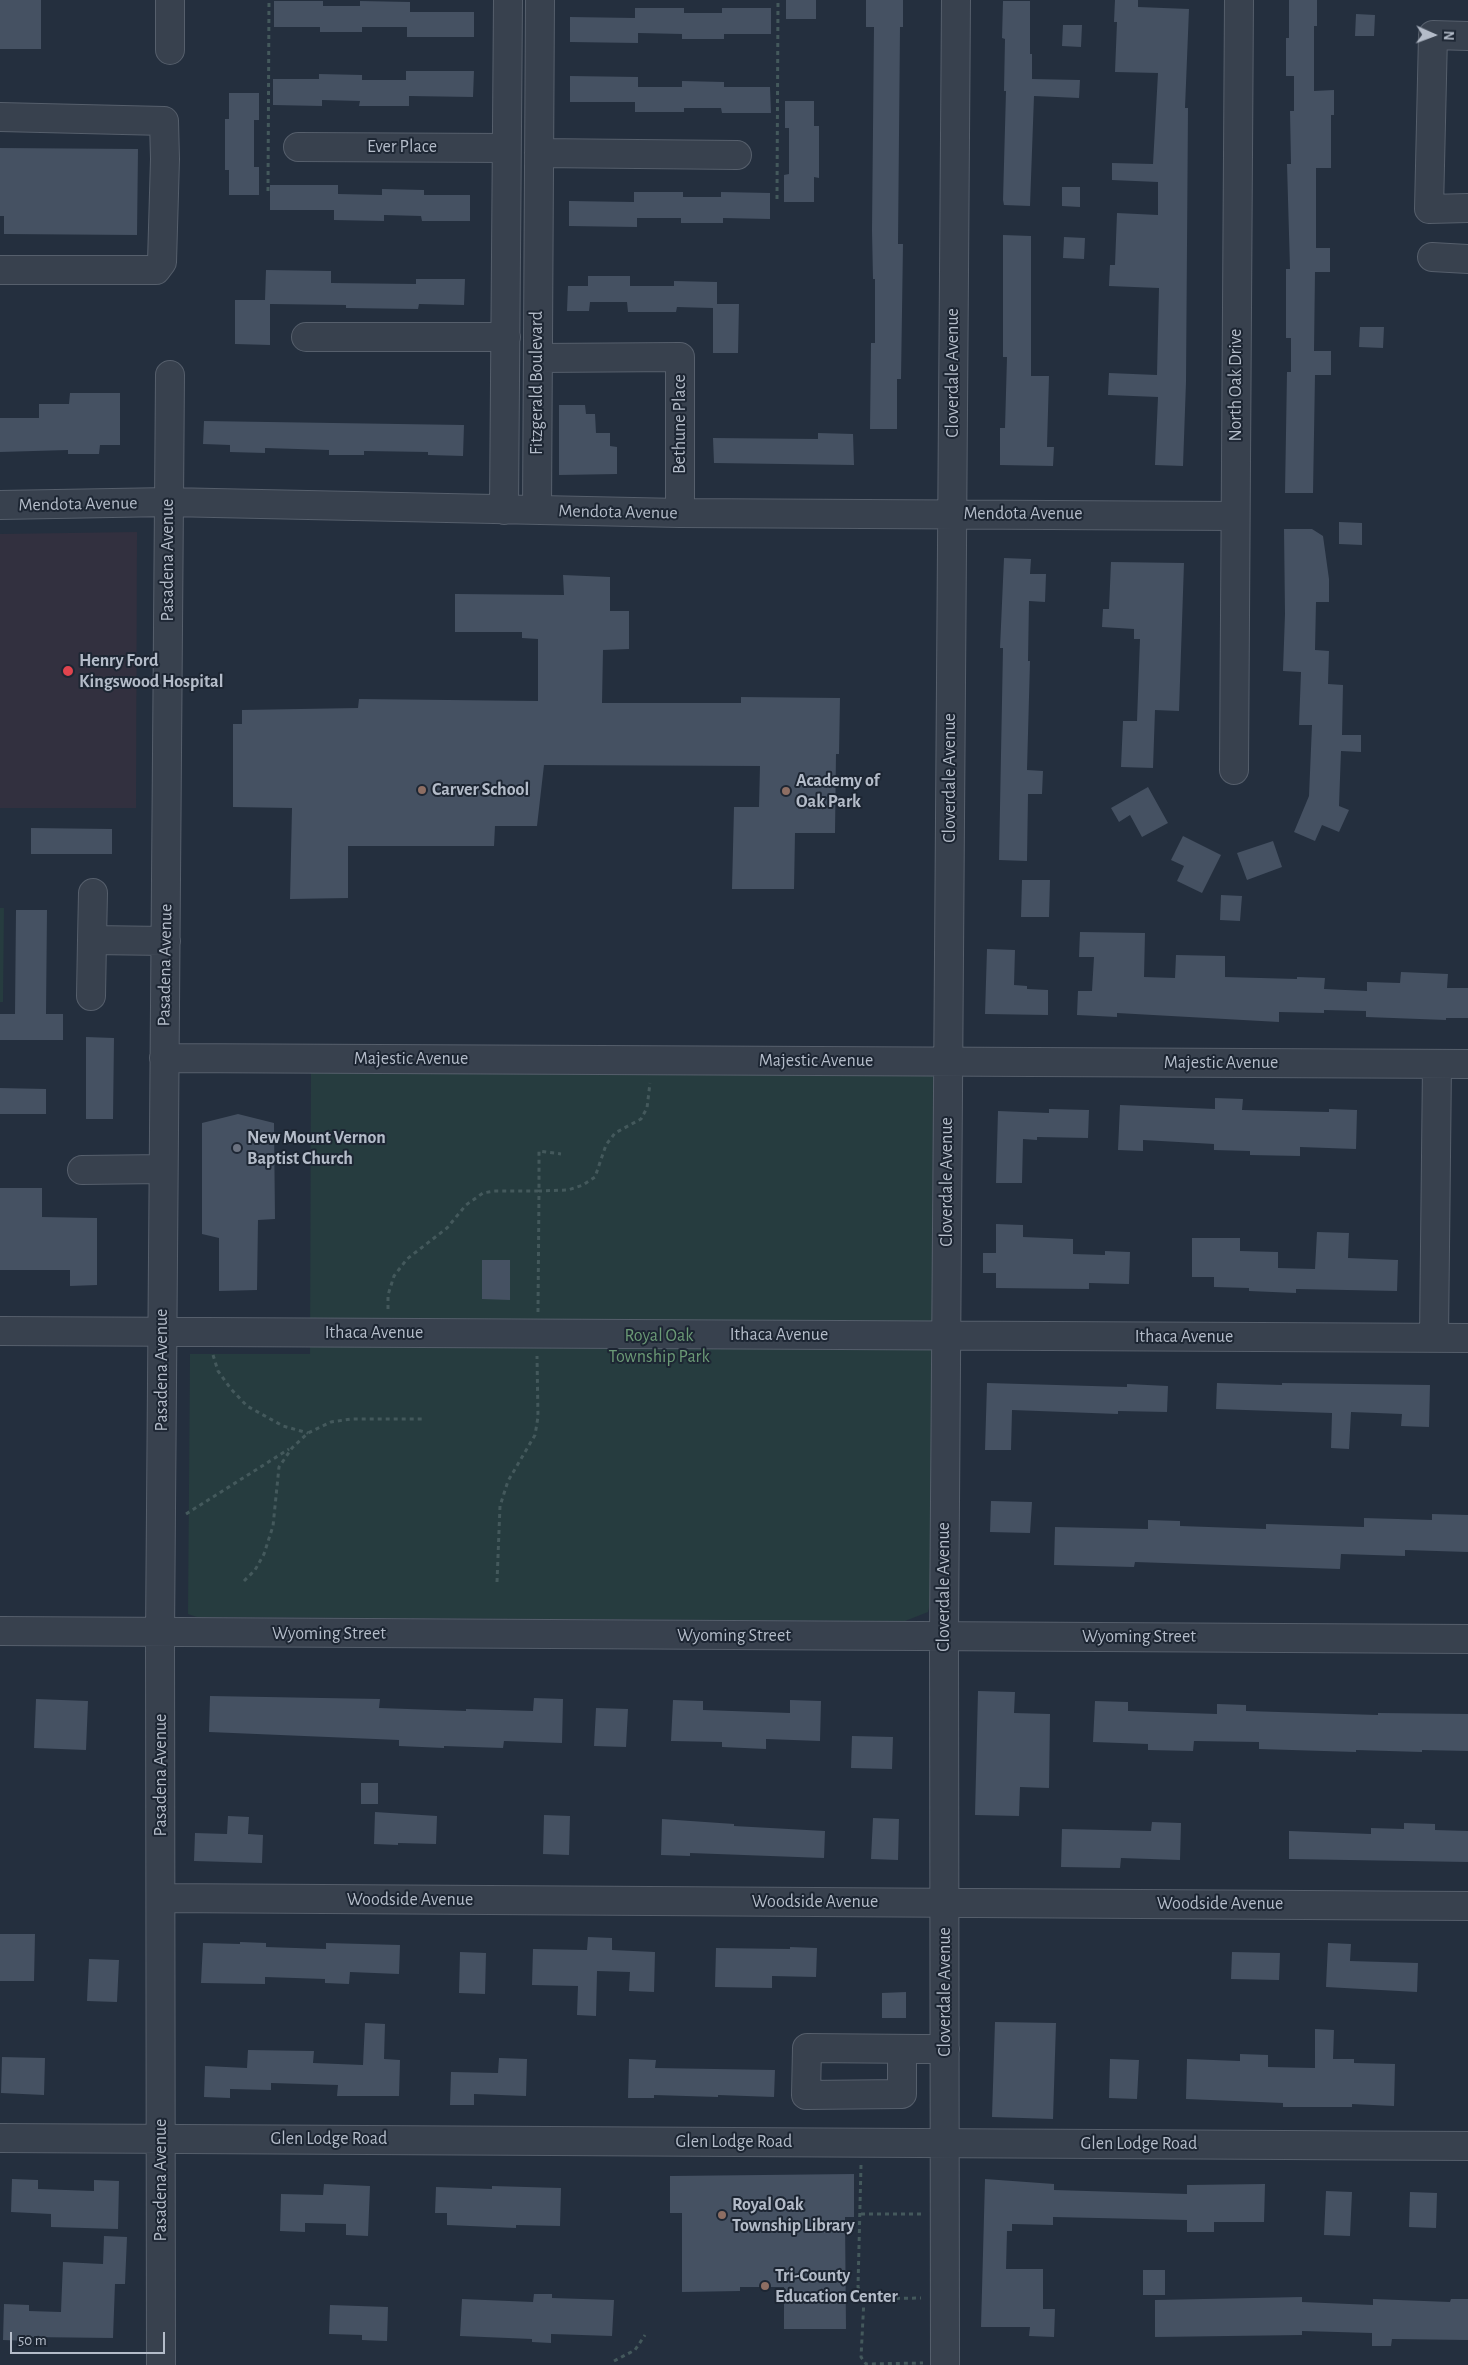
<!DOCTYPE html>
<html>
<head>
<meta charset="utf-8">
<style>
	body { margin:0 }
	#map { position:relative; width:1468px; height:2365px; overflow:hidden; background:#242f3e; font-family:"Alegreya Sans",sans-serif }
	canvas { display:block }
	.north { position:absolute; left:1408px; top:10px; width:50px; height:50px; -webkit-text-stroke:4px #1d2633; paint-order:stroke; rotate:92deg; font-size:14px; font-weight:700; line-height:20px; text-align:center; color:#b4bcc9 }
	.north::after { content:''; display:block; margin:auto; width:18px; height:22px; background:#b4bcc9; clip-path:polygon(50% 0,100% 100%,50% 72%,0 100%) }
	.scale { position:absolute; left:10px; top:2332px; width:155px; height:22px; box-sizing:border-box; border:2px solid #b4bcc9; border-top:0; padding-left:6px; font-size:15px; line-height:18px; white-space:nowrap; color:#b4bcc9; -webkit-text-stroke:4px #1d2633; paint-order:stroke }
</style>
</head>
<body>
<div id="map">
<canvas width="1468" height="2365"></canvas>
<div class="north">N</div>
<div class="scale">50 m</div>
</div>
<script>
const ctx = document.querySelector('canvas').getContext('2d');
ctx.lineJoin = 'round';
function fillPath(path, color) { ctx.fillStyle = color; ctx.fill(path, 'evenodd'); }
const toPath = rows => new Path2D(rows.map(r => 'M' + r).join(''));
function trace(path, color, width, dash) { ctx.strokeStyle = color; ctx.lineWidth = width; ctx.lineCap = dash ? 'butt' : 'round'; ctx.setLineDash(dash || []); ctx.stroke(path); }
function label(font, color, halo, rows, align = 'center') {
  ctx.font = font + ' "Alegreya Sans",sans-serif'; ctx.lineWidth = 4; ctx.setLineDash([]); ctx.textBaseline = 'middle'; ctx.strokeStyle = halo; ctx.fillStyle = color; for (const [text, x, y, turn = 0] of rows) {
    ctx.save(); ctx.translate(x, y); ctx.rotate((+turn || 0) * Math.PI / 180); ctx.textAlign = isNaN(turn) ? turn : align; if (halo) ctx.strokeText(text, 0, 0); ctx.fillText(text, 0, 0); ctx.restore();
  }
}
const medical = toPath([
	[137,532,136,808,0,808,0,534]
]);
const green = toPath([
	[0,908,4,908,3,1002,0,1002],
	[311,1070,933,1074,931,1599,928,1612,905,1621,197,1617,188,1614,190,1354,310,1354]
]);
const building = toPath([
	[0,0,41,0,41,49,0,49],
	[786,0,816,0,816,19,786,19],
	[866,0,903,0,903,27,900,27,898,244,903,244,901,379,897,379,897,429,870,429,871,343,875,343,875,279,873,279,872,230,874,27,866,27],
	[1115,0,1138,0,1138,7,1189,9,1185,108,1188,108,1186,382,1183,466,1155,465,1158,397,1108,395,1109,373,1157,375,1159,288,1109,286,1110,265,1115,265,1117,213,1158,215,1158,182,1112,180,1112,163,1153,164,1158,73,1115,72,1117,22,1114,22],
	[1289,0,1317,0,1317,26,1314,26,1314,91,1334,90,1334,115,1331,115,1331,168,1316,168,1316,248,1330,248,1330,272,1315,272,1314,351,1331,351,1331,375,1315,375,1313,493,1285,493,1287,372,1291,372,1291,338,1286,338,1286,269,1290,269,1287,164,1291,164,1290,111,1294,111,1294,76,1286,76,1286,38,1289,38],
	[274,1,323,1,323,6,360,6,360,1,410,2,410,12,474,12,474,37,407,37,407,27,362,27,362,32,320,32,320,27,274,27],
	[1003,1,1030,1,1030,54,1032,54,1032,79,1080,80,1079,98,1034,96,1030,206,1004,205,1003,200,1006,91,1004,91,1005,39,1002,38],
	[635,8,684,8,684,13,722,13,722,8,771,8,771,34,724,34,724,39,682,39,682,34,638,33,638,43,570,42,570,17,635,18],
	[1356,14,1375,15,1374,36,1355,36],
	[1063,25,1082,25,1081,47,1062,46],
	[406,71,474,71,473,97,409,96,409,106,359,106,360,101,322,100,322,106,273,105,273,79,319,79,319,74,362,75,362,80,406,80],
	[570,76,638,77,638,87,682,87,682,81,724,82,724,87,770,87,771,113,722,113,721,108,684,108,684,112,635,112,635,102,570,102],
	[229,93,259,93,259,120,254,120,254,167,259,167,259,195,229,195,229,170,225,170,225,119,229,119],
	[785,101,814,101,814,126,819,126,819,178,814,177,814,202,784,202,784,175,789,174,789,128,785,128],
	[0,148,138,149,137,235,4,234,4,216,0,216],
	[270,185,338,185,338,194,382,195,382,189,424,190,424,195,470,195,470,221,422,221,421,216,384,215,384,221,334,220,334,210,270,210],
	[1062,187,1080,187,1080,207,1062,206],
	[634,192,683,192,683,197,721,197,721,192,770,193,770,219,723,218,723,223,681,223,681,218,637,218,637,227,569,226,569,201,634,202],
	[1003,235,1031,236,1031,376,1049,376,1047,447,1054,447,1053,466,1000,465,1000,428,1005,428,1007,357,1003,357],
	[1064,237,1085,238,1084,259,1063,258],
	[266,270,331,271,331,283,416,284,416,279,465,279,464,305,419,304,418,309,346,308,346,305,270,304,270,345,235,344,235,300,265,300],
	[588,276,630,276,630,286,674,286,674,281,717,282,717,304,739,304,738,353,713,353,713,308,677,307,676,312,628,312,627,302,590,302,589,311,567,311,568,286,588,286],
	[1360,327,1384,327,1383,348,1359,347],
	[70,393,120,393,120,445,100,445,99,454,68,454,68,450,0,452,0,418,39,418,39,404,69,404],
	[559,405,585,405,586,414,595,414,596,433,610,433,610,446,617,447,617,474,559,475],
	[204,421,464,425,463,456,428,455,428,452,364,451,364,455,329,455,329,450,265,448,265,453,230,452,230,445,203,444],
	[818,433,853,434,854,465,714,463,713,438,818,439],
	[1339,522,1362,523,1362,545,1339,544],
	[1284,529,1312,529,1323,536,1329,579,1329,602,1316,602,1315,650,1329,651,1328,684,1343,685,1342,735,1361,735,1361,752,1341,751,1339,806,1349,810,1339,832,1322,825,1315,841,1294,832,1309,796,1312,725,1299,725,1301,672,1283,671,1285,614],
	[1004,558,1031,559,1030,574,1046,574,1045,602,1029,601,1028,661,1030,661,1027,770,1043,771,1042,794,1028,794,1027,861,999,860,1003,648,1000,648],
	[1111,562,1184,563,1179,711,1155,710,1153,768,1121,767,1123,721,1137,721,1140,639,1134,639,1134,629,1102,627,1103,609,1109,609],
	[563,575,610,577,610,611,629,611,629,649,603,650,602,703,741,703,741,697,840,698,839,754,836,754,835,833,795,833,794,889,732,889,734,807,759,807,760,766,544,765,537,826,495,826,494,846,348,846,348,898,290,899,292,808,233,807,233,724,242,724,242,710,358,708,359,699,538,701,538,639,522,638,522,632,455,632,455,594,564,595],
	[1148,787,1168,823,1142,837,1130,815,1119,822,1111,808],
	[31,828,112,829,112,854,31,854],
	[1183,836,1221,855,1202,893,1177,881,1184,866,1171,860],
	[1273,841,1282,867,1247,880,1237,853],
	[1022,880,1050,880,1049,917,1021,917],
	[1221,895,1242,896,1240,921,1220,920],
	[16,910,47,910,46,1014,63,1014,63,1040,0,1040,0,1014,15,1014],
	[1080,932,1145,933,1144,977,1175,978,1176,955,1225,956,1225,977,1297,979,1297,977,1325,978,1324,989,1367,991,1367,982,1400,983,1401,972,1448,974,1447,988,1468,988,1468,1018,1446,1018,1446,1020,1366,1017,1366,1011,1324,1010,1324,1013,1279,1012,1279,1022,1117,1013,1117,1017,1077,1015,1078,991,1092,991,1094,957,1079,957],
	[987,949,1015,950,1014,985,1027,986,1027,989,1048,990,1048,1015,985,1014],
	[86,1037,114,1038,113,1119,86,1119],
	[0,1088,46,1089,46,1114,0,1114],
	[1215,1098,1243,1099,1242,1110,1329,1112,1329,1109,1357,1110,1356,1149,1300,1147,1300,1156,1250,1155,1250,1151,1214,1150,1214,1144,1143,1140,1143,1151,1118,1150,1120,1105,1215,1109],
	[1049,1109,1089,1110,1088,1138,1037,1137,1037,1140,1023,1139,1022,1183,996,1183,998,1111,1049,1113],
	[238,1114,274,1123,275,1219,258,1220,257,1290,219,1291,219,1238,202,1234,202,1123],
	[0,1188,42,1188,42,1217,97,1218,97,1285,70,1286,70,1270,0,1270],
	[996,1224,1023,1225,1023,1237,1073,1239,1073,1254,1105,1255,1105,1251,1130,1252,1129,1284,1089,1283,1089,1289,996,1288,996,1273,983,1273,983,1253,996,1253],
	[1317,1232,1349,1233,1348,1258,1398,1260,1397,1291,1296,1289,1296,1293,1249,1291,1249,1288,1214,1287,1214,1277,1192,1277,1192,1238,1240,1238,1240,1251,1278,1252,1278,1268,1315,1269],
	[482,1260,510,1260,510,1300,482,1299],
	[987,1383,1127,1387,1127,1384,1168,1386,1167,1412,1118,1411,1118,1414,1012,1410,1011,1450,985,1450],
	[1217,1383,1282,1385,1282,1383,1430,1385,1429,1427,1401,1426,1402,1414,1351,1412,1349,1449,1331,1448,1332,1413,1216,1409],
	[991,1501,1032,1502,1030,1533,990,1532],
	[1432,1514,1468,1515,1468,1552,1405,1550,1405,1556,1341,1554,1340,1569,1135,1562,1134,1567,1054,1565,1055,1527,1148,1529,1148,1520,1180,1521,1180,1526,1266,1529,1266,1524,1364,1527,1364,1518,1432,1520],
	[978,1691,1015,1692,1014,1713,1050,1714,1049,1788,1020,1787,1019,1816,975,1815],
	[210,1696,380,1699,379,1708,466,1711,466,1709,533,1711,534,1698,563,1699,562,1743,504,1741,503,1748,444,1746,444,1748,399,1746,399,1740,209,1732],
	[36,1699,88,1701,86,1750,34,1748],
	[673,1700,703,1701,703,1710,790,1713,790,1700,821,1701,820,1741,766,1739,766,1749,722,1747,722,1742,671,1741],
	[1095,1701,1128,1702,1128,1711,1217,1714,1217,1704,1246,1705,1246,1711,1378,1715,1378,1713,1468,1714,1468,1751,1422,1750,1422,1752,1356,1750,1356,1752,1259,1749,1259,1742,1194,1741,1193,1751,1148,1750,1148,1744,1093,1742],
	[596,1708,628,1709,626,1747,594,1746],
	[852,1736,893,1737,892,1769,851,1768],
	[361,1783,378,1783,378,1804,361,1804],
	[375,1812,437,1816,436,1844,398,1843,398,1845,374,1844],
	[544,1815,570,1816,569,1855,543,1854],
	[228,1816,249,1817,248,1834,263,1835,262,1863,194,1861,195,1833,227,1834],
	[873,1818,899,1819,898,1860,871,1859],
	[662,1819,734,1824,734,1826,825,1831,824,1858,690,1853,690,1856,661,1855],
	[1152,1822,1181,1823,1180,1860,1121,1858,1120,1868,1061,1867,1062,1829,1151,1831],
	[1404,1823,1435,1824,1435,1830,1468,1831,1468,1862,1289,1859,1289,1831,1371,1834,1371,1828,1404,1829],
	[0,1934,35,1934,34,1981,0,1981],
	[588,1937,612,1938,612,1950,655,1952,654,1992,629,1991,630,1972,597,1971,596,2016,577,2015,578,1986,532,1985,533,1949,587,1950],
	[240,1942,266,1943,266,1947,326,1949,326,1943,400,1945,399,1974,350,1972,349,1984,325,1983,325,1979,265,1977,265,1984,201,1983,203,1943,240,1944],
	[1328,1943,1351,1944,1350,1961,1418,1963,1417,1992,1326,1987],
	[790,1947,817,1948,816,1977,772,1976,772,1988,715,1987,716,1948,790,1949],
	[460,1952,486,1953,485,1994,459,1993],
	[1232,1952,1280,1953,1279,1980,1231,1979],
	[89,1959,119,1960,117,2002,87,2001],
	[906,1992,906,2018,882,2018,882,1993],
	[995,2022,1056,2023,1053,2119,992,2117],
	[365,2023,385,2024,384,2059,400,2060,399,2096,337,2096,338,2085,271,2083,271,2090,230,2089,230,2098,204,2097,205,2066,247,2068,248,2050,314,2051,313,2063,363,2065],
	[1315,2029,1334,2030,1333,2059,1354,2059,1354,2063,1395,2064,1394,2106,1352,2104,1352,2107,1283,2107,1283,2103,1186,2099,1187,2059,1240,2061,1240,2054,1268,2055,1268,2067,1315,2068],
	[2,2057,45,2058,44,2095,1,2093],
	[499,2058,527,2059,526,2096,474,2094,474,2105,450,2105,451,2072,498,2073],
	[629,2059,656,2060,655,2068,775,2070,774,2097,718,2095,718,2097,654,2095,654,2098,628,2098],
	[1110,2059,1139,2060,1137,2099,1109,2098],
	[854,2174,854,2217,845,2217,846,2329,784,2329,784,2287,740,2287,740,2291,682,2292,682,2213,670,2213,670,2176],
	[12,2179,38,2180,38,2189,94,2191,94,2180,119,2181,118,2229,51,2227,51,2214,11,2212],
	[985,2179,1054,2184,1054,2190,1187,2194,1187,2185,1265,2184,1264,2222,1214,2222,1214,2232,1187,2232,1187,2220,1053,2217,1053,2225,1012,2224,1012,2231,1007,2231,1006,2269,1043,2269,1043,2309,1055,2309,1054,2337,1029,2336,1030,2327,981,2327],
	[324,2184,370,2186,368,2236,346,2235,346,2224,305,2223,305,2232,280,2231,281,2194,323,2195],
	[492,2186,561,2188,560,2226,516,2225,516,2228,447,2225,447,2213,435,2213,436,2187,492,2189],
	[1326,2191,1352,2192,1350,2236,1324,2235],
	[1410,2192,1437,2193,1436,2228,1409,2227],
	[104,2236,127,2237,125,2284,115,2284,113,2338,28,2337,28,2341,3,2340,4,2304,29,2305,29,2311,61,2312,63,2262,103,2264],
	[1143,2270,1165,2270,1165,2295,1143,2295],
	[534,2294,552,2294,552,2298,614,2300,612,2336,551,2334,551,2343,532,2342,532,2339,460,2336,462,2299,533,2302],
	[1302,2297,1302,2302,1373,2305,1373,2299,1450,2302,1451,2299,1468,2299,1468,2340,1392,2339,1391,2346,1372,2346,1372,2333,1302,2331,1302,2335,1155,2337,1155,2300],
	[330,2305,388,2307,387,2341,362,2340,362,2335,329,2334]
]);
const path = toPath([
	[268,191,269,0],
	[777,199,778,0],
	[388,1309,388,1295,394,1276,407,1259,447,1228,466,1205,483,1193,494,1191,539,1191,539,1151,561,1154],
	[538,1312,539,1191,568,1190,583,1185,595,1177,606,1145,615,1133,641,1119,647,1108,650,1083],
	[213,1355,218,1371,231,1389,247,1406,283,1426,308,1433],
	[186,1514,289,1449],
	[244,1581,255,1570,264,1554,273,1526,279,1467,292,1448,308,1433,331,1422,351,1419,422,1419],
	[497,1582,500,1506,508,1481,535,1435,538,1417,537,1356],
	[861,2165,858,2287,864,2299,861,2357,866,2364,923,2363],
	[861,2214,921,2214],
	[864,2299,921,2298],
	[614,2361,635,2350,645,2335]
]);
const minor = toPath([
	[1468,36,1433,35,1429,209,1468,208],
	[170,50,170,0],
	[0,117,164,121,165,159,162,262,156,270,0,270],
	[298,147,506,148],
	[539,153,737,155],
	[1432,257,1468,259],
	[306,337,506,337],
	[538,358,680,357,680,513],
	[0,505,168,502,680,513,1235,516],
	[504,510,508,0],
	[537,510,540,0],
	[1234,770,1239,0],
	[92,940,93,893],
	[91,996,92,940,166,941],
	[164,1058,1468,1064],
	[82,1170,163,1169],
	[0,1331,1468,1338],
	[1434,1338,1437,1064],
	[0,1631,1468,1639],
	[161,1898,1468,1906],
	[902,2049,902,2094,806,2095,807,2048,920,2049,945,2049],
	[0,2138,1468,2146],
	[161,2365,160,1633,170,375],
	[945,2365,944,1636,956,0]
]);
const markers = [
	[68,671,6,"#e0444e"],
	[422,790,5,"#8d6e63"],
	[786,791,5,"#8d6e63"],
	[237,1148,5,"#6b7280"],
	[722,2215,5,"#8d6e63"],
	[765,2286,5,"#8d6e63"]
];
const streetNames = [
	["Ever Place",402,147],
	["Cloverdale Avenue",953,373,-90],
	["Fitzgerald Boulevard",537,383,-90],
	["North Oak Drive",1236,385,-90],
	["Bethune Place",680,424,-90],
	["Mendota Avenue",78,504,-1],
	["Mendota Avenue",618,512,1],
	["Mendota Avenue",1023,514],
	["Pasadena Avenue",168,560,-90],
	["Cloverdale Avenue",950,778,-90],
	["Pasadena Avenue",165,965,-89],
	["Majestic Avenue",411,1059],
	["Majestic Avenue",816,1061],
	["Majestic Avenue",1221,1063],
	["Cloverdale Avenue",947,1182,-90],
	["Ithaca Avenue",374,1333],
	["Ithaca Avenue",779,1335],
	["Ithaca Avenue",1184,1337],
	["Pasadena Avenue",162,1370,-90],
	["Cloverdale Avenue",944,1587,-90],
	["Wyoming Street",329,1634],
	["Wyoming Street",734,1636],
	["Wyoming Street",1139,1637],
	["Pasadena Avenue",161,1775,-90],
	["Woodside Avenue",410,1900],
	["Woodside Avenue",815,1902],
	["Woodside Avenue",1220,1904],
	["Cloverdale Avenue",945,1992,-90],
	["Glen Lodge Road",329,2139],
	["Glen Lodge Road",734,2142],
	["Glen Lodge Road",1139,2144],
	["Pasadena Avenue",161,2180,-90]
];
const poiNames = [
	["Henry Ford",79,661],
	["Kingswood Hospital",79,682],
	["Academy of",796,781],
	["Oak Park",796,802],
	["Carver School",432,790],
	["New Mount Vernon",247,1138],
	["Baptist Church",247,1159],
	["Royal Oak",732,2205],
	["Township Library",732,2226],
	["Tri-County",775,2276],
	["Education Center",775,2297]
];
const parkNames = [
	["Royal Oak",659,1336],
	["Township Park",659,1357]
];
fillPath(medical, '#32303f');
fillPath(green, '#263c3f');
fillPath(building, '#455162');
trace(minor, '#565f6c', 30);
trace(path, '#44595c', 3, [4, 4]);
trace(minor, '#38414e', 28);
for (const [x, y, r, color] of markers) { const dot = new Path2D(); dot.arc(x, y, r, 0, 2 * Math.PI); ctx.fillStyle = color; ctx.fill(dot); trace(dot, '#1d2633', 2); }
label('18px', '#b4bcc9', '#1d2633', streetNames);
label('bold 18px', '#b4bcc9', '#1d2633', poiNames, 'left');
label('18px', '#6b9a76', '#1d2633', parkNames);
</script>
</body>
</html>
